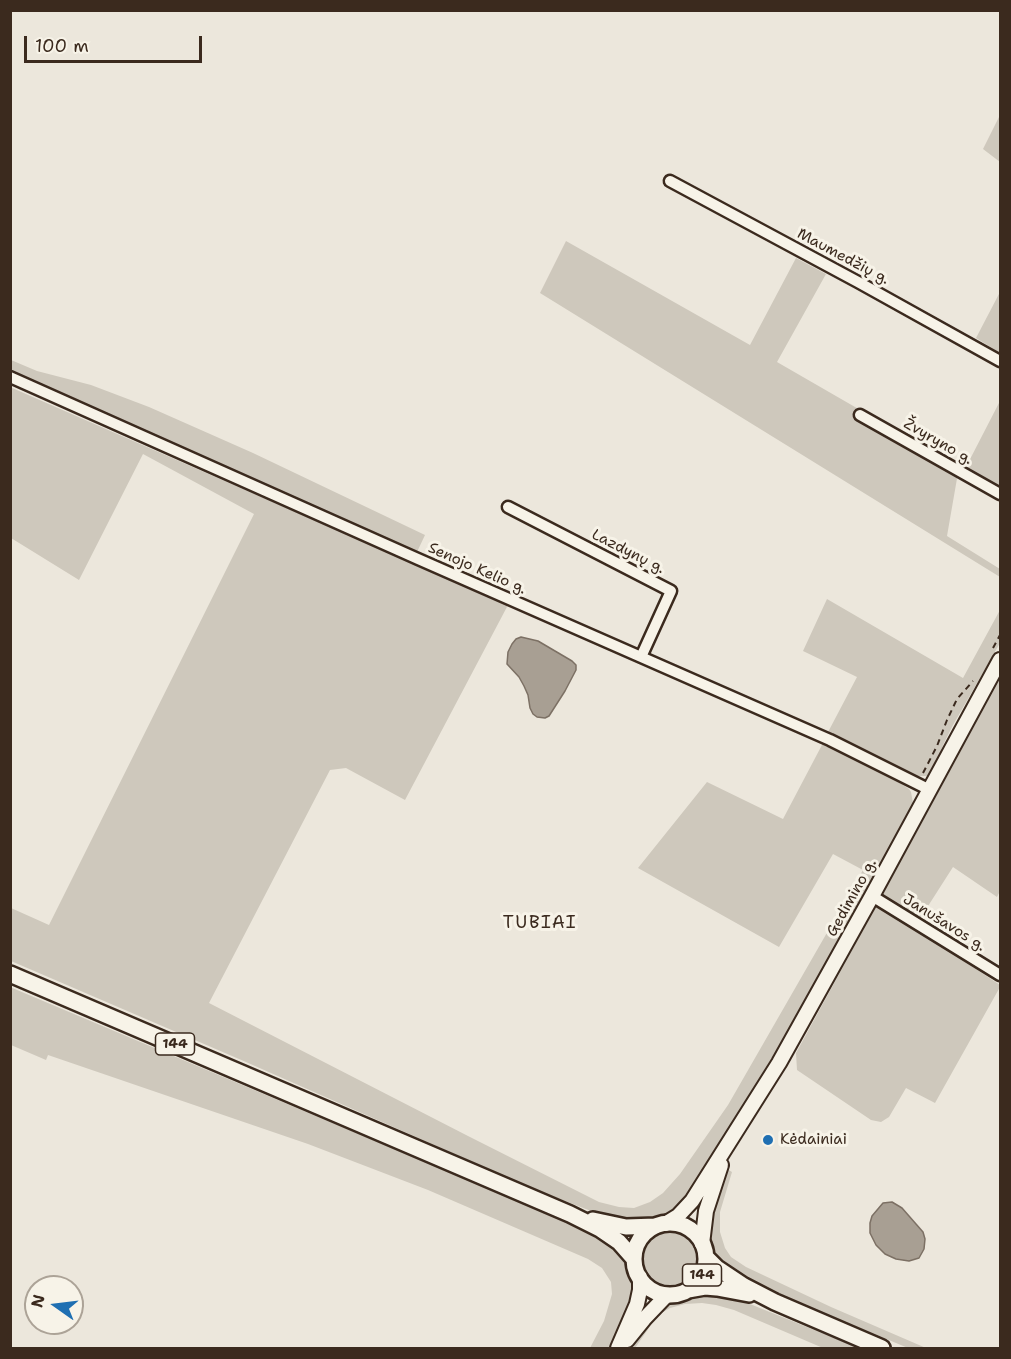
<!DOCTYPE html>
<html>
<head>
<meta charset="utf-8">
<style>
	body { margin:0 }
	#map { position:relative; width:1011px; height:1359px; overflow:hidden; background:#ece7dc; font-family:"Shantell Sans",sans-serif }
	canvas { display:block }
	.frame { position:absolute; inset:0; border:12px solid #3b2a1e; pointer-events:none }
	.north { position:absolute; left:24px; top:1275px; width:60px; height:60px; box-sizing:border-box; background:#f7f3e8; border:2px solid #aca397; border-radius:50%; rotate:284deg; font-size:16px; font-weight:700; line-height:24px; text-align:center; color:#3b2a1e }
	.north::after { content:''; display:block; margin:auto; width:21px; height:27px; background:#1f6fb2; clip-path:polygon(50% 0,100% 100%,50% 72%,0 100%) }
	.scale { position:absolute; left:24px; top:36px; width:178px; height:27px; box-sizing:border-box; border:3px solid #3b2a1e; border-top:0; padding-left:8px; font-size:18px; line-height:21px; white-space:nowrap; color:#3b2a1e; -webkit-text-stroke:4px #f7f3e8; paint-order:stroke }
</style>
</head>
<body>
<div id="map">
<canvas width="1011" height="1359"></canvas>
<div class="frame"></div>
<div class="north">N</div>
<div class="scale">100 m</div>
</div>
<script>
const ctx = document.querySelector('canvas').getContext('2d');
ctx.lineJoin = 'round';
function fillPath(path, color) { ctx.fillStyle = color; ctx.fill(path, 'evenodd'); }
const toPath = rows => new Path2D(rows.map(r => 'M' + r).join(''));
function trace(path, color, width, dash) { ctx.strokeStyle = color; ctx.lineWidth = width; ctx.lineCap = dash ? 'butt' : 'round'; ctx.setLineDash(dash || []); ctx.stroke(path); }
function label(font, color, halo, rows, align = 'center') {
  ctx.font = font + ' "Shantell Sans",sans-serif'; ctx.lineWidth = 6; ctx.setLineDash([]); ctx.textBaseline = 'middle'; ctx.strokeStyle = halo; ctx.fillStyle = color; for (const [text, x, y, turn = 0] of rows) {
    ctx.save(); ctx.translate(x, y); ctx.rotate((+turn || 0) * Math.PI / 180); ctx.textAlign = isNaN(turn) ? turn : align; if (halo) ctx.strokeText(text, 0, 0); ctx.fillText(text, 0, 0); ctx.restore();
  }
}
const green = toPath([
	[1000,115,1000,162,983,149],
	[566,241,750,345,796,258,826,274,777,362,959,467,947,536,1000,569,1000,577,540,293],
	[1000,292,1000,353,976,338],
	[11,360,37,371,91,385,149,407,253,453,425,535,417,552,11,371],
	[10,387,508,605,405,800,346,768,330,770,209,1003,468,1136,599,1202,619,1207,634,1208,650,1202,663,1193,680,1174,728,1105,863,870,833,854,779,947,638,868,707,782,783,819,823,743,883,772,909,789,911,792,913,803,909,812,775,1054,693,1193,671,1216,646,1223,604,1216,534,1189,246,1062,11,961,11,908,49,925,254,514,143,454,79,580,11,538],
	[1000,401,1000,488,966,467],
	[827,599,963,678,1000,610,1000,643,953,725,943,745,934,768,927,776,915,776,827,734,857,677,803,651],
	[1000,679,1000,891,997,897,953,867,914,928,1000,985,1000,987,935,1103,906,1088,889,1117,881,1122,871,1120,797,1070,796,1053],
	[10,987,572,1224,615,1245,629,1260,632,1267,634,1282,634,1294,629,1309,612,1348,590,1348,604,1321,612,1294,611,1282,602,1268,588,1259,428,1190,308,1144,48,1055,46,1060,11,1045],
	[727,1169,732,1172,720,1212,720,1232,725,1248,731,1257,746,1267,831,1307,926,1348,908,1348,762,1287,726,1268,720,1262,712,1247,710,1235,709,1220],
	'643 1258a29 29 0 1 1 58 0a29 29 0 1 1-58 0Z',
	[711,1294,729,1297,750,1304,859,1348,823,1348,734,1310,716,1305,702,1303,685,1304,670,1308,658,1315,635,1348,628,1348,653,1312,667,1302,679,1298,697,1295]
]);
const water = toPath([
	[521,637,538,641,572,661,576,665,576,670,565,691,549,716,545,718,537,717,533,714,530,708,528,695,524,686,519,677,507,664,508,652,512,644,516,639,521,637],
	[892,1202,902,1208,923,1232,925,1239,924,1249,919,1258,909,1261,896,1259,885,1254,876,1245,870,1233,870,1223,872,1216,883,1203,892,1202]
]);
const path = toPath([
	[993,648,1000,635],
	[923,773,937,746,947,720,957,699,973,681]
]);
const minor = toPath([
	[670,181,858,282,1000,361],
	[10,377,418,559,830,740,930,790],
	[860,415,1000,494],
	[508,507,671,591,641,657],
	[872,896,1000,975]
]);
const secondary = toPath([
	[665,1224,678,1216,692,1201,779,1063,872,896,1000,660],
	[702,1244,706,1211,721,1165],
	[627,1340,644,1319,667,1295],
	[618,1348,637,1304,640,1290,640,1277]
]);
const primary = toPath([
	[10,974,570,1214,600,1229,619,1242,634,1259],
	[593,1220,626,1227,656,1226],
	'634 1259a36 36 0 1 1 72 0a36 36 0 1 1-72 0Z',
	[706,1257,717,1268,744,1286,775,1302,882,1348],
	[688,1290,705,1287,717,1288,749,1294]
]);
const markers = [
	[768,1140,6,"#1f6fb2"]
];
const shields = [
	[175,1044,39],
	[702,1275,39]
];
const shieldNames = [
	["144",175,1044],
	["144",702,1275]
];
const streetNames = [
	["Maumedžių g.",843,257,28],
	["Žvyryno g.",938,442,30],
	["Lazdynų g.",628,552,27],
	["Senojo Kelio g.",477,569,24],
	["Gedimino g.",852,898,-61],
	["Janušavos g.",944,923,32]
];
const poiNames = [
	["Kėdainiai",780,1140]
];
const quarterNames = [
	["TUBIAI",540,923]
];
fillPath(green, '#cec8bc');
fillPath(water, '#a89f93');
trace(water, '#7c7064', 1.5);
trace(minor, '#3b2a1e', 15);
trace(secondary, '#3b2a1e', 18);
trace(primary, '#3b2a1e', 20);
trace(path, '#3b2a1e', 2, [6, 4.5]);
trace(minor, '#f7f3e8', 10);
trace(secondary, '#f7f3e8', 14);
trace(primary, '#f7f3e8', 15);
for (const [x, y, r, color] of markers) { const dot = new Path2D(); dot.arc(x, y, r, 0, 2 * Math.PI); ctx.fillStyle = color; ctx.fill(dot); trace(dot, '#f7f3e8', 2); }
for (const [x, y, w] of shields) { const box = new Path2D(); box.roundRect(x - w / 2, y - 11, w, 22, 4.5); ctx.fillStyle = '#f7f3e8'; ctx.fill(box); trace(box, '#3b2a1e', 1.5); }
label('bold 14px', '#3b2a1e', null, shieldNames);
label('15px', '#3b2a1e', '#f7f3e8', streetNames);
label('15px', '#3b2a1e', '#f7f3e8', poiNames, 'left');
ctx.letterSpacing = '1.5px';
label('18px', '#3b2a1e', '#f7f3e8', quarterNames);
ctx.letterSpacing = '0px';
</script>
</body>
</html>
